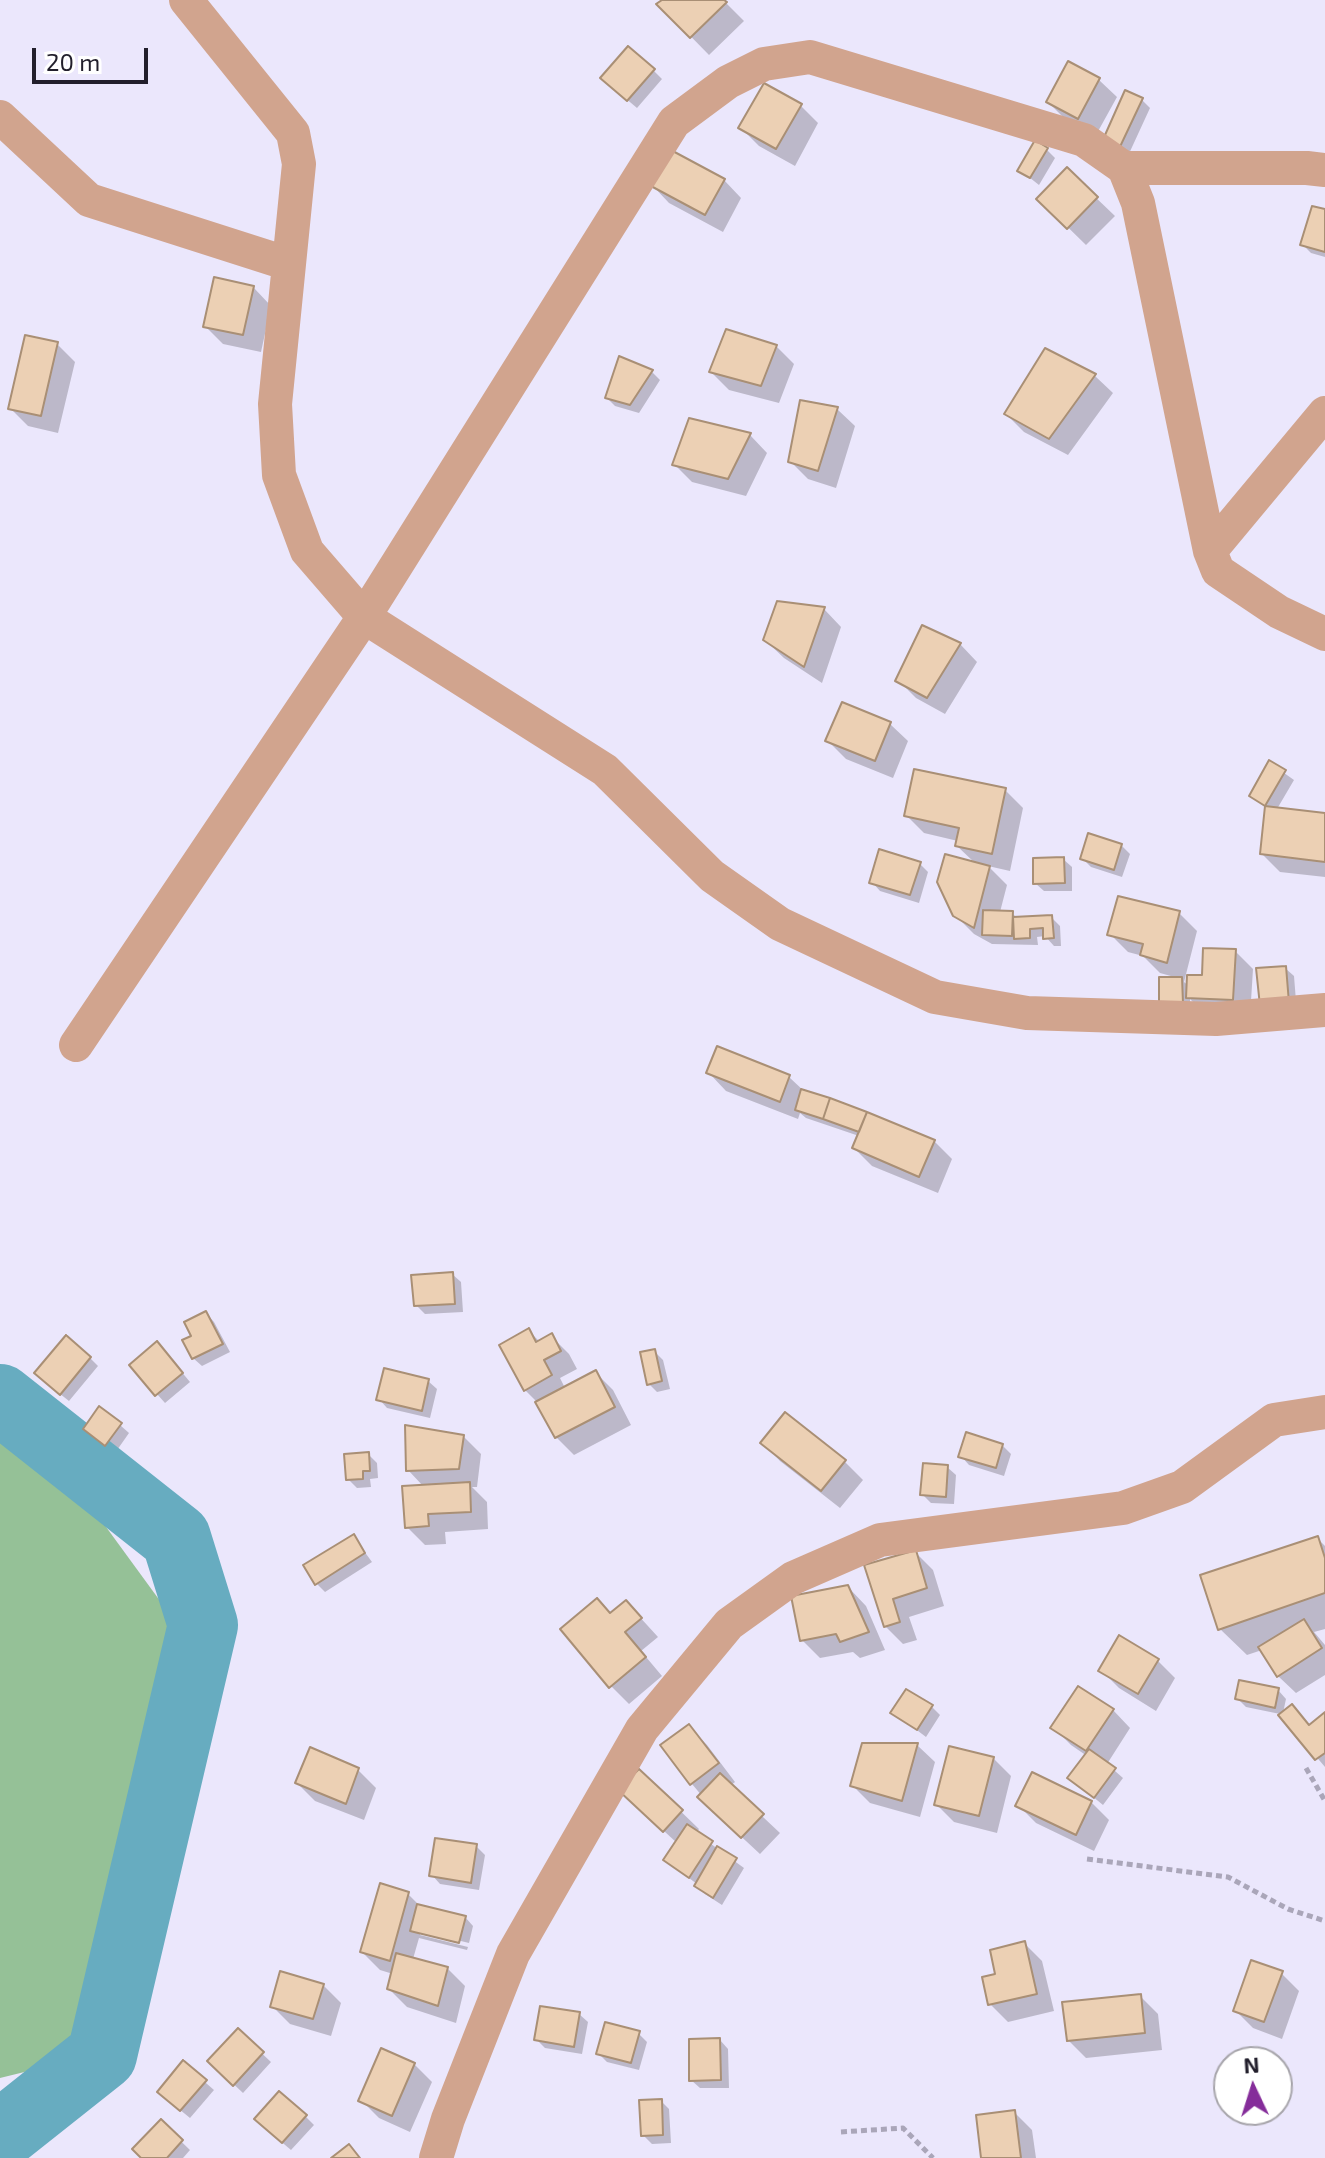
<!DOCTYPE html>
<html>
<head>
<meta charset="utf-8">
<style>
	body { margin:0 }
	#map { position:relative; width:1325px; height:2158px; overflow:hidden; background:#ebe7fc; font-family:"Exo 2",sans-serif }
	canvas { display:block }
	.north { position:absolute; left:1213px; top:2046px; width:80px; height:80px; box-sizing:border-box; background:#fff; border:2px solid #a7a5ab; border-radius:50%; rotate:356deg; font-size:22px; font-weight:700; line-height:32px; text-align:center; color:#221f2c }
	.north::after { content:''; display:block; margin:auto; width:28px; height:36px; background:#852d9a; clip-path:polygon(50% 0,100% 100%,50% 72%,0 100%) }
	.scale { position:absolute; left:32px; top:48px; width:116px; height:36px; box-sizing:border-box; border:4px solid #221f2c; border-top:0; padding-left:10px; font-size:24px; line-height:28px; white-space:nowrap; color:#221f2c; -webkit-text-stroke:6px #fff; paint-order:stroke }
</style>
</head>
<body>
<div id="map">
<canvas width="1325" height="2158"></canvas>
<div class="north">N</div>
<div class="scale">20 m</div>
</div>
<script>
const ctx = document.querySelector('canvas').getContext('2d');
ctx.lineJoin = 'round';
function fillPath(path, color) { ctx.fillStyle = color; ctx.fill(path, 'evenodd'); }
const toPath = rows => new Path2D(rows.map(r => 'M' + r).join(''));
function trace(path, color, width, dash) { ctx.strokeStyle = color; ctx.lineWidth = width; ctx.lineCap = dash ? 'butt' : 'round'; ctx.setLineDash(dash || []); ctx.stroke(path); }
const forest = toPath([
	[0,1419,36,1431,182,1631,69,2061,0,2078]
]);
const shadow = toPath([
	[666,0,723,0,744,21,709,55,659,4],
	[653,70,662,79,637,108,611,86],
	[1099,80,1117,97,1096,135,1066,120,1048,102],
	[1142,100,1150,108,1127,158,1112,152],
	[801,106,818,123,795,166,759,146,741,128],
	[1047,150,1055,158,1039,185,1020,170],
	[1067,170,1115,216,1086,245,1039,199],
	[724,180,741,198,723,232,669,203,652,185],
	[1325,212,1325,257,1311,253,1303,245],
	[254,288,271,306,261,352,223,344,205,326],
	[57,344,75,362,58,433,28,426,10,408],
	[776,346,794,364,779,403,729,390,711,372],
	[1045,351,1095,376,1113,393,1068,455,1024,432,1006,414],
	[621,358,652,372,660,380,639,413,615,406,607,398],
	[837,409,855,426,836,488,808,479,790,461],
	[750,435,767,453,746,496,692,482,674,464],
	[824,609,841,627,822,683,784,658,765,640],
	[960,644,977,662,945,714,916,698,898,680],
	[890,724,908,741,893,778,846,759,828,741],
	[1270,763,1294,780,1277,809,1325,815,1325,877,1280,872,1262,854,1267,809,1251,795],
	[1005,790,1023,808,1010,871,988,866,1007,885,1000,912,1012,913,1018,919,1051,917,1060,926,1061,946,1054,946,1045,936,1037,937,1038,945,992,944,974,934,955,915,976,864,957,846,958,841,924,833,906,815],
	[1121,845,1130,854,1122,877,1091,867,1082,858],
	[1063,859,1072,867,1072,891,1044,891,1035,883],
	[920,864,928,872,919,903,880,891,872,882],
	[1179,913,1197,931,1184,982,1189,986,1204,977,1235,951,1253,969,1250,1017,1206,1015,1190,999,1190,1011,1170,1012,1178,978,1160,973,1143,956,1128,952,1110,934],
	[1285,968,1294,976,1296,1001,1270,1014],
	[718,1049,789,1077,805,1092,934,1141,952,1159,938,1193,872,1166,854,1148,859,1136,806,1118,800,1113,798,1119,726,1091,709,1073],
	[452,1274,461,1282,463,1312,425,1314,416,1305],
	[206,1313,214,1322,230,1352,202,1366,193,1358,193,1336],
	[529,1331,540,1342,551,1336,569,1354,577,1369,560,1378,565,1388,595,1372,613,1390,631,1425,574,1455,556,1437,537,1402,525,1390],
	[654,1351,663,1360,670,1389,657,1392,649,1384],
	[165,1352,190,1382,165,1403,157,1394],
	[90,1358,98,1366,69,1401,45,1382],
	[428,1381,437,1389,430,1418,387,1408,379,1399],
	[785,1415,845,1462,863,1480,840,1508,780,1461,763,1443],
	[120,1425,129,1433,115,1453,94,1437],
	[463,1436,481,1454,477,1487,472,1487,487,1502,488,1529,445,1532,446,1544,425,1545,407,1527,424,1487,408,1470],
	[1002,1445,1011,1454,1004,1476,969,1465,961,1456],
	[368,1454,377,1463,378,1478,370,1479,371,1487,357,1488,348,1479],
	[947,1467,956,1475,954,1504,931,1503,922,1494],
	[353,1536,372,1562,325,1592,317,1584],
	[1317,1538,1325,1546,1325,1629,1314,1632,1325,1645,1325,1675,1296,1693,1278,1676,1262,1650,1247,1655,1220,1629],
	[915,1552,933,1570,944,1606,909,1617,917,1640,903,1644,885,1626,867,1566],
	[848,1587,866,1606,885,1650,860,1658,853,1652,820,1658,802,1640],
	[626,1602,658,1637,641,1651,662,1676,629,1704,611,1686,611,1615],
	[1157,1660,1175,1678,1156,1711,1119,1688,1101,1670],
	[1278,1690,1286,1699,1283,1713,1292,1707,1311,1726,1325,1715,1325,1767,1280,1714,1246,1707,1237,1698],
	[932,1707,940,1715,926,1737,893,1712],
	[1113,1710,1130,1728,1107,1764,1123,1778,1103,1805,1070,1778,1087,1756,1071,1745,1053,1727],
	[689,1727,707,1745,735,1782,730,1786,780,1833,760,1854,718,1815,692,1784],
	[917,1745,935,1762,920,1817,870,1803,852,1785],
	[993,1758,1011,1776,997,1833,954,1822,936,1804],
	[358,1770,376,1788,364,1820,315,1801,297,1783],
	[639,1771,699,1829,696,1833,744,1868,722,1905,705,1894,697,1884,665,1860,677,1843,639,1808],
	[1091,1802,1109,1820,1094,1851,1036,1823,1018,1805],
	[476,1846,485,1855,479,1890,440,1884,432,1875],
	[408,1894,421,1907,465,1917,473,1926,469,1943,420,1931,420,1935,468,1947,467,1950,419,1938,413,1959,447,1968,465,1986,456,2023,407,2007,389,1989,393,1974,380,1970,362,1952],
	[1024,1943,1042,1961,1054,2011,1008,2022,990,2004,997,1975],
	[1281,1973,1299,1991,1282,2039,1253,2028,1235,2010],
	[323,1985,341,2003,331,2036,290,2024,272,2006],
	[1140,1996,1158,2014,1162,2050,1086,2058,1068,2040],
	[579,2014,588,2022,582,2054,545,2048,536,2039],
	[238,2031,271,2062,243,2093,209,2061],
	[638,2033,647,2042,639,2070,607,2062,598,2053],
	[720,2040,728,2049,729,2088,700,2088,691,2080],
	[183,2063,214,2090,190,2118,168,2100],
	[414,2064,432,2082,410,2132,379,2118,361,2100],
	[661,2101,669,2109,671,2143,652,2144,643,2135],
	[1014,2112,1032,2130,1036,2158,983,2158],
	[306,2117,314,2125,291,2150,265,2128],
	[161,2122,190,2150,183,2158,142,2158]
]);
const river = toPath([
	[0,1399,176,1538,203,1625,102,2055,0,2136]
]);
const building = toPath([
	[662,0,724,0,727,2,690,38,656,4,662,0],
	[628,46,655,69,627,101,600,78,628,46],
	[1068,61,1100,78,1078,119,1046,102,1068,61],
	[764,83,802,104,776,149,738,128,764,83],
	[1125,90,1143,98,1118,151,1101,144,1125,90],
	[1035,140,1048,148,1030,178,1017,171,1035,140],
	[669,149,725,179,705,215,649,185,669,149],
	[1067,167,1098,197,1067,229,1036,199,1067,167],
	[1312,206,1325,209,1325,252,1300,245,1312,206],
	[214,277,254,286,243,335,203,327,214,277],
	[726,329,777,345,761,386,709,372,726,329],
	[25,335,58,342,41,416,8,409,25,335],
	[1045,348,1096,374,1049,439,1004,414,1045,348],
	[619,356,653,370,630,405,605,398,619,356],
	[800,400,838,407,818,471,788,462,800,400],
	[689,418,751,433,728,479,672,465,689,418],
	[777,601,825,607,804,667,763,640,777,601],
	[922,625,961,643,927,698,895,681,922,625],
	[842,702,891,722,875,761,825,741,842,702],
	[1269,760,1286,770,1265,806,1249,796,1269,760],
	[914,769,1006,788,992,854,955,846,959,828,904,816,914,769],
	[1265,806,1325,813,1325,862,1260,854,1265,806],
	[1088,833,1122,844,1114,870,1080,859,1088,833],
	[879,849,921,862,910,895,869,883,879,849],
	[945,854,990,866,974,928,953,916,937,882,945,854],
	[1064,857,1065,883,1033,884,1033,858,1064,857],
	[1118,896,1180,911,1167,963,1140,955,1143,944,1107,935,1118,896],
	[983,910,1013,911,1012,936,982,935,983,910],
	[1052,915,1054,938,1043,939,1043,928,1030,929,1030,938,1014,939,1013,917,1052,915],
	[1203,948,1236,949,1233,1000,1186,998,1187,975,1202,975,1203,948],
	[1286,966,1289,1003,1260,1006,1256,968,1286,966],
	[1159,977,1182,977,1183,1003,1159,1004,1159,977],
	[717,1046,790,1075,780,1102,706,1073,717,1046],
	[801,1089,830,1098,823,1119,795,1110,801,1089],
	[830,1098,867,1112,859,1132,823,1119,830,1098],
	[867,1112,935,1140,919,1177,852,1148,867,1112],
	[453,1272,455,1304,414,1306,411,1275,453,1272],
	[206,1311,223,1344,192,1359,182,1340,191,1336,184,1322,206,1311],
	[529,1328,536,1342,552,1333,561,1351,544,1360,552,1375,524,1391,499,1345,529,1328],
	[66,1335,91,1357,60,1395,34,1373,66,1335],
	[157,1341,183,1373,155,1396,129,1365,157,1341],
	[655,1349,662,1381,647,1385,640,1352,655,1349],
	[384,1368,429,1379,422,1411,376,1400,384,1368],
	[596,1370,615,1407,555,1438,535,1402,596,1370],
	[99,1406,122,1423,105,1446,83,1429,99,1406],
	[785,1412,846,1460,821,1491,760,1443,785,1412],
	[405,1425,464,1435,459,1469,406,1471,405,1425],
	[966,1432,1003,1444,996,1468,958,1457,966,1432],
	[369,1452,370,1471,363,1471,363,1479,346,1480,344,1454,369,1452],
	[923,1463,948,1465,946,1497,920,1495,923,1463],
	[470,1482,471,1512,428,1514,429,1526,405,1528,402,1486,470,1482],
	[354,1534,365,1553,315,1585,303,1565,354,1534],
	[1318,1536,1325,1558,1325,1593,1218,1630,1200,1575,1318,1536],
	[916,1550,927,1588,893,1599,900,1622,884,1627,864,1565,916,1550],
	[848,1585,869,1632,840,1642,836,1634,800,1641,791,1596,848,1585],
	[597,1598,610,1613,626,1600,642,1618,625,1632,646,1657,609,1688,560,1629,597,1598],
	[1304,1619,1322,1648,1277,1677,1258,1647,1304,1619],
	[1119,1635,1159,1659,1138,1694,1098,1671,1119,1635],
	[1239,1680,1279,1688,1275,1708,1235,1699,1239,1680],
	[1078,1686,1114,1709,1086,1751,1050,1728,1078,1686],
	[906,1689,933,1705,917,1730,890,1713,906,1689],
	[1292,1704,1309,1725,1325,1712,1325,1753,1315,1760,1278,1715,1292,1704],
	[689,1724,719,1763,690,1785,660,1745,689,1724],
	[862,1743,918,1743,902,1801,850,1786,862,1743],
	[949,1746,994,1757,979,1816,934,1805,949,1746],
	[310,1747,359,1768,346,1804,295,1783,310,1747],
	[1089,1749,1116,1768,1094,1798,1067,1778,1089,1749],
	[639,1769,683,1810,663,1832,618,1790,639,1769],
	[1032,1772,1092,1801,1076,1835,1015,1806,1032,1772],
	[720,1773,764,1814,741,1838,697,1797,720,1773],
	[687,1824,713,1841,689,1878,663,1860,687,1824],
	[435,1838,477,1844,471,1883,429,1876,435,1838],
	[717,1846,737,1858,713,1898,694,1886,717,1846],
	[380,1883,409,1892,390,1961,360,1952,380,1883],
	[417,1904,466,1916,459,1943,410,1931,417,1904],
	[1025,1941,1037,1994,988,2005,982,1977,995,1974,990,1950,1025,1941],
	[396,1953,448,1967,438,2006,387,1989,396,1953],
	[1251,1960,1283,1971,1264,2022,1233,2011,1251,1960],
	[280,1971,324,1984,313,2019,270,2007,280,1971],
	[1141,1994,1145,2033,1067,2041,1062,2002,1141,1994],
	[540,2006,580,2012,574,2047,534,2040,540,2006],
	[605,2022,640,2031,631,2063,596,2054,605,2022],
	[238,2028,264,2052,233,2086,207,2061,238,2028],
	[720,2038,721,2080,689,2081,689,2039,720,2038],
	[381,2048,415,2063,392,2116,358,2101,381,2048],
	[183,2060,207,2080,180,2111,157,2092,183,2060],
	[279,2091,307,2115,282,2143,254,2119,279,2091],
	[662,2099,663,2135,641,2136,639,2100,662,2099],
	[1015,2110,1021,2158,981,2158,976,2115,1015,2110],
	[161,2119,183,2140,167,2158,141,2158,132,2149,161,2119],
	[349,2144,360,2158,331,2158,349,2144]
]);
const path = toPath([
	[1306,1768,1325,1801],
	[1087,1859,1228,1877,1288,1909,1325,1921],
	[841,2132,903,2128,933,2158]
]);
const street = toPath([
	[186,0,293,133,299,164,275,404,279,475,307,551,364,617,605,770,712,876,780,924,935,997,1027,1013,1216,1019,1325,1010],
	[0,117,89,200,289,264],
	[1124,168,1307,168,1325,170],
	[1210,551,1325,413],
	[76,1045,364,617,674,122,728,82,764,64,810,57,1084,140,1124,168,1138,203,1210,551,1218,571,1279,612,1325,634],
	[436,2158,448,2119,513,1954,642,1729,729,1624,793,1578,880,1540,1123,1508,1182,1487,1274,1420,1325,1412]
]);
fillPath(forest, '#95c197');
fillPath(shadow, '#0003');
trace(river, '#67acc0', 70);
fillPath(building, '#ecd0b4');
trace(building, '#a98f75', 2);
trace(path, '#aaa6b9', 5, [6, 4]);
trace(street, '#d1a48e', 34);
</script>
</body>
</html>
